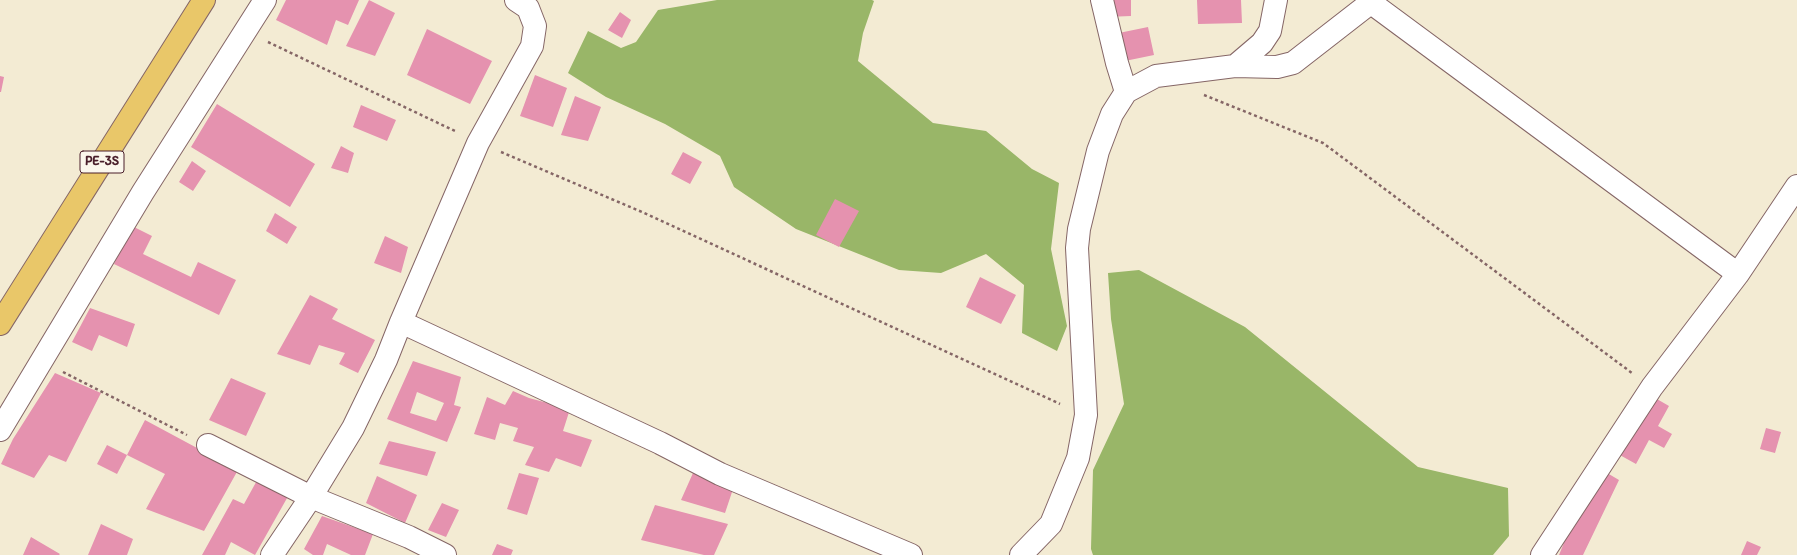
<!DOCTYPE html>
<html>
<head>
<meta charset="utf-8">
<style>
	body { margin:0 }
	canvas { display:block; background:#f3ebd3 }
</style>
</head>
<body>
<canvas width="1797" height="555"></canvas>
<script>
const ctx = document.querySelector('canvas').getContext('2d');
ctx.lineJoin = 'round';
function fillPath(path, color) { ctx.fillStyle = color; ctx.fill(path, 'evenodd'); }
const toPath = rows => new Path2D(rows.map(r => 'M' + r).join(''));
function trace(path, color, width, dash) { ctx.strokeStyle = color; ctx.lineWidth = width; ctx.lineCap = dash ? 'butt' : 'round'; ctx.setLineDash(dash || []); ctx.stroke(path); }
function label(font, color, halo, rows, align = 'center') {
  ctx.font = font + ' Itim,sans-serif'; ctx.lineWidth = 3; ctx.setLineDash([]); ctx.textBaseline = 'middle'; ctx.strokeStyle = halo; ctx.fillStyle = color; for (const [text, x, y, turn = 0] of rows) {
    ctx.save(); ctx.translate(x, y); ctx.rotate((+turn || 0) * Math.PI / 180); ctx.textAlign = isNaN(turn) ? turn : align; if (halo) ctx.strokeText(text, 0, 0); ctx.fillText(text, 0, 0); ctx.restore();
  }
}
const forest = toPath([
	[717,0,872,0,874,1,863,33,858,61,933,123,986,131,1032,169,1059,183,1051,249,1067,326,1057,351,1022,333,1024,285,986,254,941,273,899,270,796,229,734,187,720,156,665,124,606,97,568,73,588,31,621,48,636,42,658,10],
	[1139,270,1245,327,1418,467,1508,488,1509,536,1493,555,1093,555,1091,549,1093,470,1124,404,1111,319,1108,273]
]);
const building = toPath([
	[286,0,359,0,348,25,336,20,327,45,276,20],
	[369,0,395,13,375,56,346,46],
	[1106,0,1131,0,1131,16,1106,17],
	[1197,0,1241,0,1242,23,1198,24],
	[620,12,631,20,622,38,608,30],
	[1148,27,1154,55,1120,62,1114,34],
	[427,29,492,61,470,104,407,75],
	[535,75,567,88,553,127,520,116],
	[0,76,4,77,1,92,0,92],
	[575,96,601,107,588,141,561,135],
	[217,104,315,164,290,207,191,147],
	[361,105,396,120,387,141,353,127],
	[341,146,354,153,348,173,331,168],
	[683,152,702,162,690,184,671,174],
	[192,161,206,171,193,191,179,182],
	[835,199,859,211,839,247,816,235],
	[275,213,297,227,287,244,266,231],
	[132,226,152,236,143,254,191,277,198,262,236,280,219,315,114,264],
	[385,236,408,247,401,273,374,263],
	[980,277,1016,295,1001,324,966,307],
	[310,295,338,309,332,319,375,340,358,373,339,364,345,353,319,345,310,365,277,354],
	[90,308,135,324,127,347,99,335,92,351,72,342],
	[413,361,461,377,454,405,461,407,447,442,387,419],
	[417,392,444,403,436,421,410,413],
	[55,373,101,393,66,462,49,455,34,478,1,464,13,439],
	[231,378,266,393,246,436,209,420],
	[513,391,529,398,570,409,563,431,592,440,581,467,556,458,549,472,525,465,534,447,513,441,518,428,500,423,495,440,474,434,487,397,505,405],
	[1650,395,1669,406,1658,426,1672,434,1664,448,1649,440,1636,464,1618,454],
	[145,420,238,470,204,531,146,509,165,474,127,455],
	[1766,428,1781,432,1775,453,1760,449],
	[389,441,436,452,427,476,379,464],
	[107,445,127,455,117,474,97,464],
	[1602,470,1619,480,1583,555,1559,555,1570,528],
	[519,473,539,478,527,515,507,509],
	[693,473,734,486,725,513,681,500],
	[260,475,291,491,255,555,231,542,225,555,202,555,233,499,244,504],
	[377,476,417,495,405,523,366,503],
	[442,503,459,510,446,537,428,530],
	[655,505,728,524,714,555,704,555,641,540],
	[322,516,373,534,365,555,351,555,327,544,323,555,313,555,304,549],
	[101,524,133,539,127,555,88,555],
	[31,537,60,554,59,555,23,555],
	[1747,541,1761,547,1757,555,1741,555],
	[497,544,513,550,511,555,492,555]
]);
const path = toPath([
	[268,42,457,132],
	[1204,95,1323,143,1632,373],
	[501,152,642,212,1060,404],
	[63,372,187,435]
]);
const minor = toPath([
	[1102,0,1117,63,1126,92],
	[1370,2,1738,274],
	[1235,66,1262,43,1270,31,1276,0],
	[401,322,660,443,720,474,911,555],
	[0,430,143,192,265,0],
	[208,445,311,497,409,537,445,555],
	[272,555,311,497,353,428,386,360,401,322,478,143,532,46,535,26,528,8,516,0],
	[1021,555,1051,524,1078,458,1086,415,1077,248,1079,229,1098,151,1112,114,1126,92,1156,76,1235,66,1277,67,1293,63,1374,0],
	[1542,555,1652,387,1738,274,1797,186]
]);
const highway = toPath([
	[0,324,204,0]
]);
const shields = [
	[102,162,44]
];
const shieldNames = [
	["PE-3S",102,162]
];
fillPath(forest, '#99b668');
fillPath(building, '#e592af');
trace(minor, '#856666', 24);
trace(highway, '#856666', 24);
trace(path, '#856666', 2.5, [3, 3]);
trace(minor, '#fff', 22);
trace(highway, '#e9c769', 22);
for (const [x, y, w] of shields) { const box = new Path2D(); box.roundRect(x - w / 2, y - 11, w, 22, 3); ctx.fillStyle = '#fbf7ec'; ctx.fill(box); trace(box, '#4a1f2b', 1); }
label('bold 13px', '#4a1f2b', null, shieldNames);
</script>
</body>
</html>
